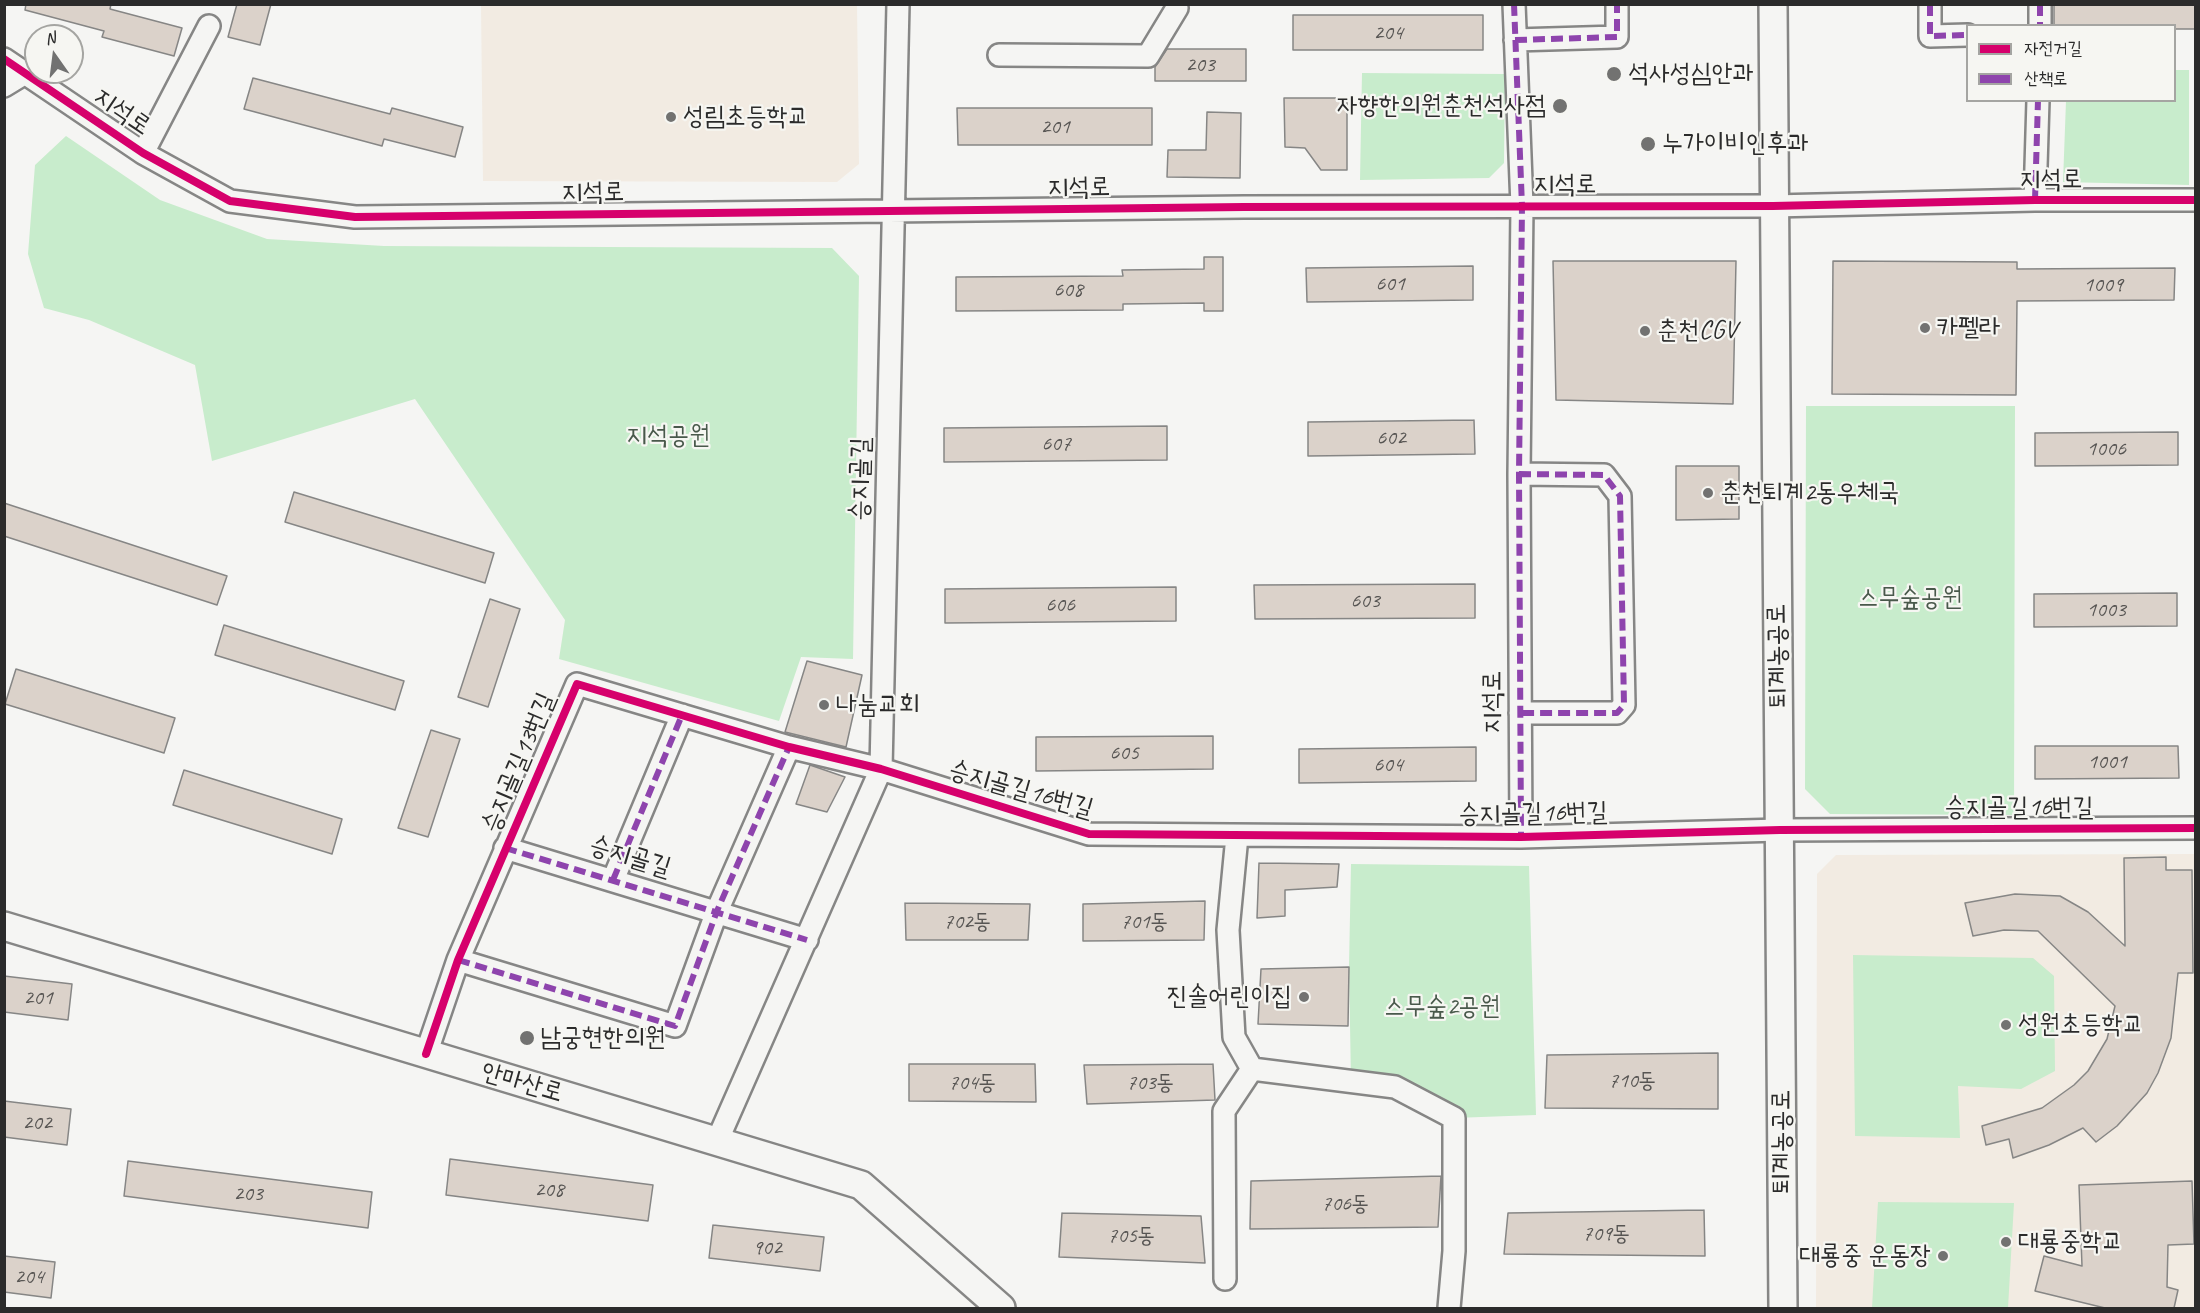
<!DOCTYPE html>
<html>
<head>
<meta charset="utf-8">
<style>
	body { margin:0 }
	#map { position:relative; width:2200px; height:1313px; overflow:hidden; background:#f5f5f3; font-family:Caveat,"Poor Story",sans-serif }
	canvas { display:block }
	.frame { position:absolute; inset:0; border:6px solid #2b2b2b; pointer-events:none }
	.legend { position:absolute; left:1966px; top:24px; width:210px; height:78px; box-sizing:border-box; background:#f6f6f2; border:2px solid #a5a5a2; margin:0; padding:8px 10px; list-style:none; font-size:18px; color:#2b2b2b }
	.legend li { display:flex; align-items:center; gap:12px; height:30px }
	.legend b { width:30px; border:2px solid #a5a5a2 }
	.north { position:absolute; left:24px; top:24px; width:60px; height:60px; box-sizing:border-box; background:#f6f6f2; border:2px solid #a5a5a2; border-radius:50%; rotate:346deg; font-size:16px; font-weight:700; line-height:24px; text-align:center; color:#2b2b2b }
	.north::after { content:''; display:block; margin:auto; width:21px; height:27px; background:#727271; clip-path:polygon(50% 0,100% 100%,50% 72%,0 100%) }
</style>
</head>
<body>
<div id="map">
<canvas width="2200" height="1313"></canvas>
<div class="frame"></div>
<ul class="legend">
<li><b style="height:8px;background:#d6006c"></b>자전거길</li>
<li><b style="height:8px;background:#8e44ad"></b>산책로</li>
</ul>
<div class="north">N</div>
</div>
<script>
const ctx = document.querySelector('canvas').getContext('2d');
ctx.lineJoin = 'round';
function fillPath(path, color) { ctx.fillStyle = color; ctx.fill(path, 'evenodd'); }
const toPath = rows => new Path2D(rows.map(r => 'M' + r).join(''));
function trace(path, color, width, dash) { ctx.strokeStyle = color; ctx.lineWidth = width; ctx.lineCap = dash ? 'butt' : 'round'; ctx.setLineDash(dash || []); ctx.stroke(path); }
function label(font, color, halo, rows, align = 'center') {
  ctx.font = font + ' Caveat,"Poor Story",sans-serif'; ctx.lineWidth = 4.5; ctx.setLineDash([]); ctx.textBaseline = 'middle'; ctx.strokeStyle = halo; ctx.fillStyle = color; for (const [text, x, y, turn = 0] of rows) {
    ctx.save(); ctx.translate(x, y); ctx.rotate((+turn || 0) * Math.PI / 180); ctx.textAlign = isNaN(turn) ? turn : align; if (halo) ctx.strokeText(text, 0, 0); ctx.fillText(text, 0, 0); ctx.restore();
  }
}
const built = toPath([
	[481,5,857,5,859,164,837,182,483,181],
	[2195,854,2195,1308,1816,1308,1817,874,1836,855]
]);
const green = toPath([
	[2175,70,2189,70,2189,185,2063,182,2066,101,2174,100],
	[1362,73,1505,74,1504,163,1489,178,1360,180],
	[66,136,160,200,267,239,384,246,832,248,859,276,853,659,801,657,779,721,559,659,565,620,415,399,212,461,195,365,89,320,44,308,28,254,35,165],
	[1806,406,2015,406,2014,815,1830,814,1805,789],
	[1351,864,1529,866,1536,1115,1454,1118,1351,1082,1349,967],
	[1853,955,2033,958,2054,976,2055,1071,2021,1089,1958,1086,1960,1138,1855,1136],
	[1878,1202,2014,1203,2008,1308,1872,1308]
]);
const building = toPath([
	[26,4,111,4,110,9,182,28,174,56,102,37,104,31,25,10,26,4],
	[237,4,271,4,260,45,228,37,237,4],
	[2054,4,2196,4,2196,29,2175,29,2175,26,2054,26,2054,4],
	[1293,15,1483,15,1483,50,1293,50,1293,15],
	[1167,49,1246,49,1246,81,1155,81,1155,67,1167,49],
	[253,78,390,114,392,108,463,127,455,157,384,139,382,146,244,109,253,78],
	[1284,98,1347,98,1347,170,1321,170,1305,148,1285,147,1284,98],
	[957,108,1152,108,1152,145,958,145,957,108],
	[1207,112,1241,113,1240,178,1167,177,1168,150,1206,150,1207,112],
	[1204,257,1223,257,1223,311,1204,311,1204,303,1123,304,1123,310,956,311,956,277,1123,276,1122,270,1204,269,1204,257],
	[1553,261,1736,261,1733,404,1556,400,1553,261],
	[1833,261,2017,262,2017,269,2175,268,2174,300,2017,301,2016,395,1832,394,1833,261],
	[1473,266,1473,300,1307,302,1306,268,1473,266],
	[1474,420,1475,454,1308,456,1308,422,1474,420],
	[1167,426,1167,460,944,462,944,428,1167,426],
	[2178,432,2178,465,2035,466,2035,433,2178,432],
	[1676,466,1739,466,1739,519,1676,520,1676,466],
	[294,492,494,553,485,583,285,522,294,492],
	[4,503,227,576,217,605,4,536,4,503],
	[1475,584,1475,618,1255,619,1254,585,1475,584],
	[1176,587,1176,621,945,623,945,589,1176,587],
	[2177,593,2177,626,2034,627,2034,594,2177,593],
	[490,599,520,609,488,707,458,697,490,599],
	[224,625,404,681,395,710,215,655,224,625],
	[807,661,862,675,846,747,785,732,807,661],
	[16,669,175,718,164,753,5,704,16,669],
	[431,730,460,739,428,837,398,828,431,730],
	[1213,736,1213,769,1036,771,1036,737,1213,736],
	[2035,746,2178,746,2179,778,2035,779,2035,746],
	[1476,747,1476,781,1299,783,1299,749,1476,747],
	[810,765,845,777,827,812,796,804,810,765],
	[184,770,342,819,332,854,173,805,184,770],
	[2166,857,2166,870,2192,870,2193,973,2178,973,2171,1038,2158,1073,2147,1093,2117,1126,2096,1142,2083,1128,2049,1145,2013,1158,2009,1139,1986,1145,1982,1126,2042,1108,2074,1085,2088,1071,2107,1039,2115,1006,2038,931,2004,930,1973,936,1965,903,2015,894,2060,896,2088,912,2125,946,2124,858,2166,857],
	[1259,863,1339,864,1337,887,1285,890,1285,916,1257,918,1259,863],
	[1205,901,1204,940,1083,941,1083,904,1205,901],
	[905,903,1030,904,1028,940,906,940,905,903],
	[1349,967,1348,1026,1258,1024,1261,969,1349,967],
	[4,976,72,984,68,1020,4,1012,4,976],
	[1718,1053,1718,1109,1545,1108,1547,1055,1718,1053],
	[909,1064,1035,1064,1036,1102,909,1101,909,1064],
	[1213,1064,1215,1100,1087,1104,1084,1065,1213,1064],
	[4,1101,71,1109,67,1145,4,1137,4,1101],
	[450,1159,653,1185,648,1221,446,1195,450,1159],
	[128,1161,372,1192,368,1228,124,1196,128,1161],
	[1441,1176,1438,1227,1250,1229,1251,1181,1441,1176],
	[2192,1181,2194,1244,2168,1245,2167,1287,2178,1290,2174,1308,2105,1308,2035,1291,2044,1256,2082,1266,2079,1185,2192,1181],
	[1704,1210,1705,1256,1504,1254,1508,1213,1704,1210],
	[1062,1213,1201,1216,1205,1263,1059,1257,1062,1213],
	[713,1225,824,1237,820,1271,709,1258,713,1225],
	[4,1256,55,1262,51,1298,4,1292,4,1256]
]);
const minor = toPath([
	[1514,4,1522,206,1519,474,1521,837],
	[1930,4,1930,36,1968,35],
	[2040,4,2040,26],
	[1515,40,1617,37,1617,4],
	[999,55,1148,56,1177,8],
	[4,59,143,153,230,201,355,217,1244,207,1773,206,2035,200,2196,200],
	[4,86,27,72],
	[143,153,209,26],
	[2035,200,2038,100],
	[1519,474,1604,475,1620,496,1624,705,1617,713,1520,713],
	[505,848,807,940],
	[613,880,682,715],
	[458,960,675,1026,717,911,789,747],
	[426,1054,458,960,577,684,789,747,881,769,1089,834,1521,837,1780,830,2196,828],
	[1252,1069,1395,1087,1454,1118,1454,1251,1449,1308],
	[718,1139,881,769,898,4],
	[1225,1279,1224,1111,1252,1069,1234,1037,1228,930,1237,836]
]);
const tertiary = toPath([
	[1773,4,1783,1308],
	[4,926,861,1185,1001,1308]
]);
const quiet = toPath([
	[1514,4,1522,206,1519,474,1521,837],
	[1930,4,1930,36,1968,35],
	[2040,4,2040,26],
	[1515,40,1617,37,1617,4],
	[2035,200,2038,100],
	[1519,474,1604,475,1620,496,1624,705,1617,713,1520,713],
	[505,848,807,940],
	[613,880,682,715],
	[458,960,675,1026,717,911,789,747]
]);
const cycleway = toPath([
	[4,59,143,153,230,201,355,217,1244,207,1773,206,2035,200,2196,200],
	[426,1054,458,960,577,684,789,747,881,769,1089,834,1521,837,1780,830,2196,828]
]);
const markers = [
	[1614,74,8,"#727271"],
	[1560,106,8,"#727271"],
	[671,117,6,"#727271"],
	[1648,144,8,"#727271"],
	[1925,328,6,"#727271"],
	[1645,331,6,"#727271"],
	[1708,493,6,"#727271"],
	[824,705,6,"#727271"],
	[1304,997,6,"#727271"],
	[2006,1025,6,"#727271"],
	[527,1038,8,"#727271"],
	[2006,1242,6,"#727271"],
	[1943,1256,6,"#727271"]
];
const numberNames = [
	["204",1388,33],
	["203",1200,65],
	["201",1055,127],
	["601",1390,284],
	["1009",2103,285],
	["608",1068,290],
	["602",1391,438],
	["607",1056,444],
	["1006",2106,449],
	["603",1365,601],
	["606",1060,605],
	["1003",2106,610],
	["605",1124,753],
	["1001",2107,762],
	["604",1388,765],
	["702동",967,922],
	["701동",1144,922],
	["201",38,998],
	["710동",1632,1081],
	["704동",972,1083],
	["703동",1150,1083],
	["202",37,1123],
	["208",549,1190],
	["203",248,1194],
	["706동",1345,1204],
	["709동",1606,1234],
	["705동",1131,1236],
	["902",767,1248],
	["204",29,1277]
];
const poiNames = [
	["석사성심안과",1628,74],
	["자향한의원춘천석사점",1546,106,"right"],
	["성림초등학교",683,117],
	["누가이비인후과",1662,144],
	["카펠라",1937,328],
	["춘천CGV",1657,331],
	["춘천퇴계2동우체국",1720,493],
	["나눔교회",836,705],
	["진솔어린이집",1292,997,"right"],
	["성원초등학교",2018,1025],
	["남궁현한의원",540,1038],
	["대룡중학교",2018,1242],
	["대룡중 운동장",1931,1256,"right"]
];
const streetNames = [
	["지석로",122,112,34],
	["지석로",2051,180],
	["지석로",1565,185],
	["지석로",1079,188,-1],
	["지석로",593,193,-1],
	["승지골길",861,479,-89],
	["퇴계농공로",1778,656,-91],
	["지석로",1493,702,-90],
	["승지골길13번길",519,763,-67],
	["승지골길16번길",1021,790,16],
	["승지골길16번길",2019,808],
	["승지골길16번길",1533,814,-1],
	["승지골길",630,857,17],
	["안마산로",522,1083,16],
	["퇴계농공로",1782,1142,-90]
];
const parkNames = [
	["지석공원",668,436],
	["스무숲공원",1910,598],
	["스무숲2공원",1442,1007]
];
fillPath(built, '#f2ebe2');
fillPath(green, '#c8eccc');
fillPath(building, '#dbd2ca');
trace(building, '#868685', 1.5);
trace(minor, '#868685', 26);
trace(tertiary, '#868685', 32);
trace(minor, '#f5f5f3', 21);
trace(tertiary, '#f5f5f3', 27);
trace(quiet, '#8e44ad', 6, [12, 6]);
trace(cycleway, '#d6006c', 8);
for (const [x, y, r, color] of markers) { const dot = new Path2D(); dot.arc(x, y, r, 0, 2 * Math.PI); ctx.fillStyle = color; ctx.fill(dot); trace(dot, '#f6f6f2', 2); }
label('22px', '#575553', null, numberNames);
label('26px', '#2b2b2b', '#f6f6f2', poiNames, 'left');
label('26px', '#2b2b2b', '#f6f6f2', streetNames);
label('26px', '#49594b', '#f6f6f2', parkNames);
</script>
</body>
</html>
